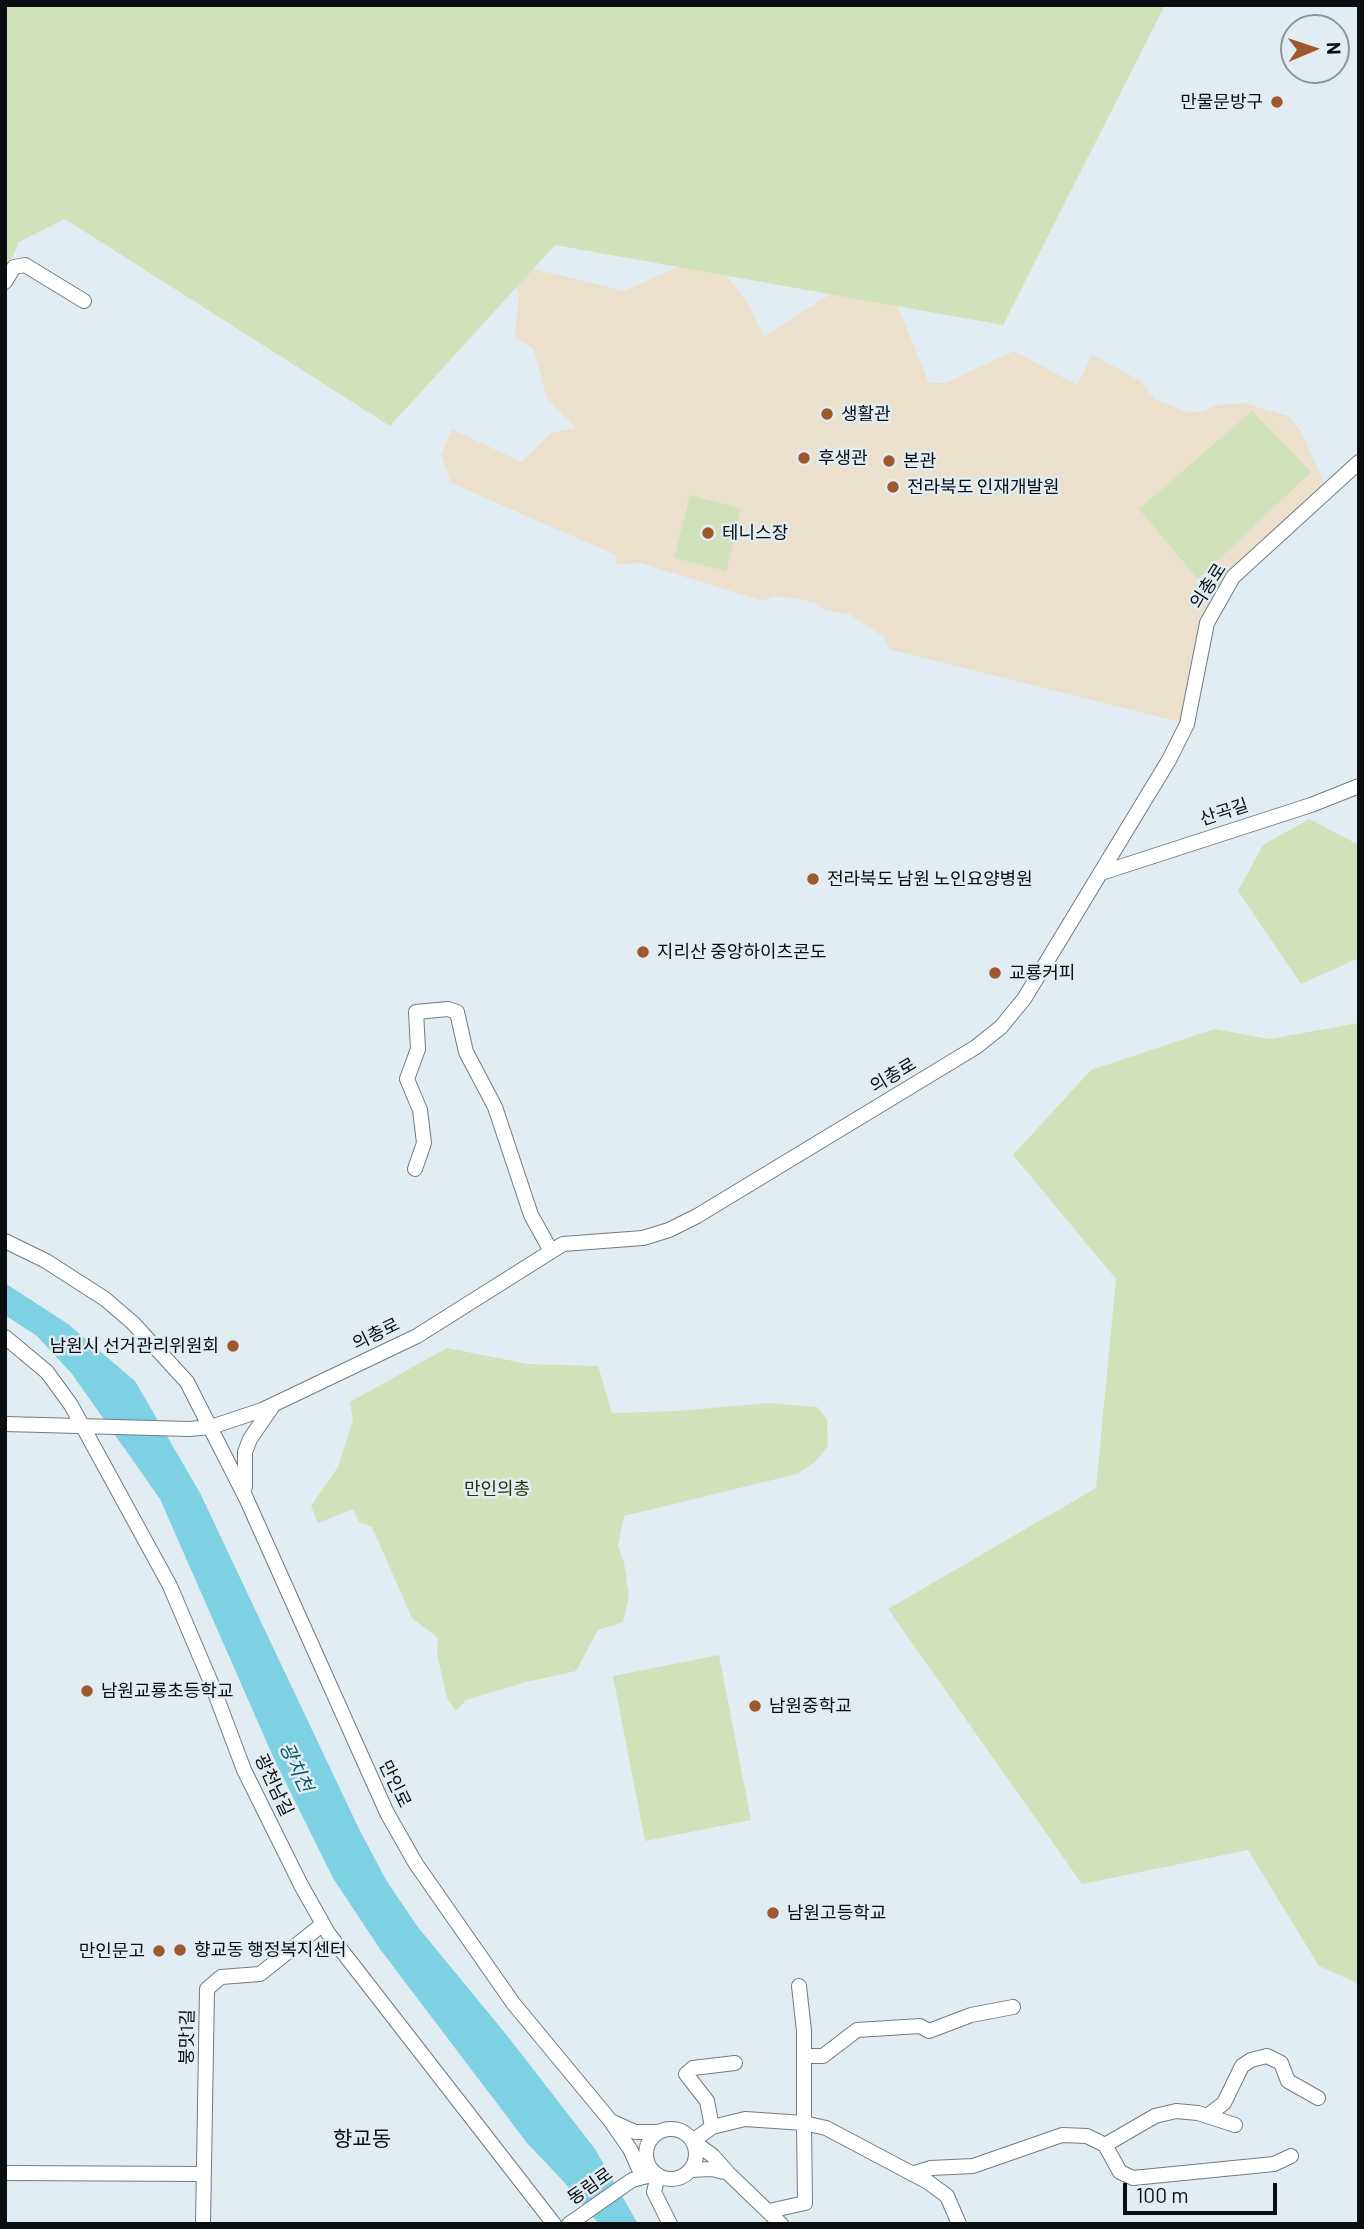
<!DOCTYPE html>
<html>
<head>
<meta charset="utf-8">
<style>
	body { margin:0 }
	#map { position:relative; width:1364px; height:2229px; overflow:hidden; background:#e2ecf3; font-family:Barlow,sans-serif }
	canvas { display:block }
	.frame { position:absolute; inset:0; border:7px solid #0b0e11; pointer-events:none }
	.north { position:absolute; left:1280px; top:14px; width:70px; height:70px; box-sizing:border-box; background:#e2ecf3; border:2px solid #8c9399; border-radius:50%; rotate:88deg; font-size:19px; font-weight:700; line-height:28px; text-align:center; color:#0b0e11 }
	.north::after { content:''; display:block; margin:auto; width:24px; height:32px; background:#9e582d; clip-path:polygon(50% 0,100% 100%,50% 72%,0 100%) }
	.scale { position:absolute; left:1123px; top:2183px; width:154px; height:32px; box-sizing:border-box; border:4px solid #0b0e11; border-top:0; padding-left:9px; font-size:21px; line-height:24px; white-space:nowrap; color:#0b0e11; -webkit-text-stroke:5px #e2ecf3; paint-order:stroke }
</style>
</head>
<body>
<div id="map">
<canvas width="1364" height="2229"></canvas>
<div class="frame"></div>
<div class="north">N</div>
<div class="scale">100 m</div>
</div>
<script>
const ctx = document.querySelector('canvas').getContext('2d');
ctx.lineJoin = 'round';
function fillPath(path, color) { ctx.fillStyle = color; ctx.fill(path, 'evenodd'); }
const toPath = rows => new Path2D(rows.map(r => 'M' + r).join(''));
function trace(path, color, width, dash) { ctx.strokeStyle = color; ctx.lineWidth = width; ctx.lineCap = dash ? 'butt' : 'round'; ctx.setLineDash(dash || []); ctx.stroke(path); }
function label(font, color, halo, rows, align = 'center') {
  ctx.font = font + ' Barlow,"Noto Sans KR",sans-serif'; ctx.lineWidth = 5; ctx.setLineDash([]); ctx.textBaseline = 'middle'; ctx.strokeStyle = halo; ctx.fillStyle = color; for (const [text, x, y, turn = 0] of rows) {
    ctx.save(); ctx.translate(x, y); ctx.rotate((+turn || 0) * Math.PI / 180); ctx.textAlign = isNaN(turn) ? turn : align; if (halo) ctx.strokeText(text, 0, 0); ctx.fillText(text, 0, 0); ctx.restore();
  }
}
const commercial = toPath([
	[709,253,749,305,764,337,880,262,929,383,946,383,1014,351,1077,385,1092,355,1139,380,1156,400,1189,412,1203,411,1218,405,1244,403,1288,416,1301,431,1327,490,1218,599,1187,724,889,649,884,637,849,614,823,609,814,602,776,596,762,601,641,563,617,564,616,555,451,483,441,454,452,429,521,462,551,433,576,428,547,398,534,350,515,337,519,295,505,262,624,291]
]);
const green = toPath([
	[5,5,1165,5,1003,325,555,245,390,426,65,219,19,242,5,273],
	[1252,411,1311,472,1198,579,1139,509],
	[690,495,741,509,726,571,674,558],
	[1309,819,1359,845,1359,958,1301,984,1238,891,1263,845],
	[1359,1023,1359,1984,1319,1966,1248,1850,1082,1884,888,1609,1096,1488,1116,1279,1013,1155,1091,1070,1214,1029,1269,1039],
	[447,1348,528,1364,598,1366,612,1413,678,1411,769,1403,817,1407,827,1419,828,1446,815,1462,797,1474,624,1516,618,1546,624,1562,629,1596,623,1622,598,1630,576,1671,526,1682,466,1700,456,1711,447,1698,437,1654,438,1638,412,1618,372,1527,359,1522,353,1509,318,1523,311,1506,338,1467,353,1420,350,1402],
	[719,1655,751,1820,645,1841,613,1676]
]);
const water = toPath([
	[5,1283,68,1324,135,1381,200,1493,359,1829,386,1880,417,1926,509,2038,595,2149,638,2224,599,2224,564,2182,527,2143,380,1949,333,1878,275,1761,160,1499,72,1374,37,1336,5,1315]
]);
const minor = toPath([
	[5,282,14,267,25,265,84,301],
	[1101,873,1311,805,1359,786],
	[415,1169,424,1143,420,1110,407,1079,418,1049,416,1012,448,1009,457,1012,466,1052,495,1107,531,1215,551,1251],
	[5,1241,46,1261,105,1299,133,1323,187,1382,246,1498,387,1813,416,1864,513,2003,609,2119,630,2149,639,2169],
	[5,1337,47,1372,71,1405,170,1586,212,1685,244,1770,301,1885,328,1933,554,2224],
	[5,1424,189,1429,211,1427,262,1410,417,1336,563,1244,643,1238,669,1230,697,1216,976,1047,1001,1027,1024,999,1169,760,1187,724,1207,623,1233,577,1359,462],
	[245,1487,245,1452,250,1439,272,1407],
	[804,2056,823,2056,857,2030,920,2026,929,2031,971,2015,1013,2007],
	[1207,2116,1224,2103,1242,2066,1251,2060,1267,2056,1281,2063,1288,2081,1318,2098],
	[613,2122,635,2132,658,2132],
	[712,2127,707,2101,686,2074,693,2068,735,2063],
	'646 2154a25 25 0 1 1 50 0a25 25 0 1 1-50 0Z',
	[1105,2145,1155,2116,1176,2111,1198,2113,1235,2125],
	[690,2170,712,2169,728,2173,713,2156,693,2141,712,2127,745,2119,804,2123,804,2031,799,1986],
	[5,2173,204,2174],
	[728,2173,781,2224],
	[912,2174,931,2168,973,2166,1062,2135,1087,2136,1105,2145,1120,2172,1133,2178,1274,2164,1291,2156],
	[658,2175,654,2192,670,2224],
	[769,2211,805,2203,804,2123,826,2128,928,2182,947,2196,959,2224],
	[203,2224,207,1989,221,1977,260,1974,323,1924],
	[569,2224,632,2180,655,2174]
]);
const markers = [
	[1277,102,7,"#9e582d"],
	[827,414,7,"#9e582d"],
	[804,458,7,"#9e582d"],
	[889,461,7,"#9e582d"],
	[893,487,7,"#9e582d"],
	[708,533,7,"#9e582d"],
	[813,879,7,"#9e582d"],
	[643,952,7,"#9e582d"],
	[995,973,7,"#9e582d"],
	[233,1346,7,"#9e582d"],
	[87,1691,7,"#9e582d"],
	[755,1706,7,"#9e582d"],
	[773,1913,7,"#9e582d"],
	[180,1950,7,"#9e582d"],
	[159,1951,7,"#9e582d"]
];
const poiNames = [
	["만물문방구",1263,102,"right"],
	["생활관",841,414],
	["후생관",818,458],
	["본관",903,461],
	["전라북도 인재개발원",907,487],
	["테니스장",722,533],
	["전라북도 남원 노인요양병원",827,879],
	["지리산 중앙하이츠콘도",657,952],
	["교룡커피",1009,973],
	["남원시 선거관리위원회",219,1346,"right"],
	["남원교룡초등학교",101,1691],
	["남원중학교",769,1706],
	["남원고등학교",787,1913],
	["향교동 행정복지센터",194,1950],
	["만인문고",145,1951,"right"]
];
const streetNames = [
	["의총로",1208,586,-57],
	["산곡길",1224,812,-18],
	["의총로",893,1075,-31],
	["의총로",376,1334,-26],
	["만인로",395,1784,64],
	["광천남길",274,1785,65],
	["붕맛1길",187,2037,-89],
	["동림로",590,2186,-35]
];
const parkNames = [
	["만인의총",497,1489]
];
const waterNames = [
	["광치천",296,1767,65]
];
const quarterNames = [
	["향교동",362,2139]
];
fillPath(commercial, '#eae0cb');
fillPath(green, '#d1e2ba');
fillPath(water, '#7dd1e2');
trace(minor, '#727b81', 16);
trace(minor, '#fff', 14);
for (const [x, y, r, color] of markers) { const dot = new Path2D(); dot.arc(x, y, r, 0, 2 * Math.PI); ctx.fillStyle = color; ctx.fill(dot); trace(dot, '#e2ecf3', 2.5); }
label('18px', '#0b0e11', '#e2ecf3', poiNames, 'left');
label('18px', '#0b0e11', '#e2ecf3', streetNames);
label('18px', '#273609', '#e2ecf3', parkNames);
label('italic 19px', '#0a5661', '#e2ecf3', waterNames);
label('21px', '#0b0e11', '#e2ecf3', quarterNames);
</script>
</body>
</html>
